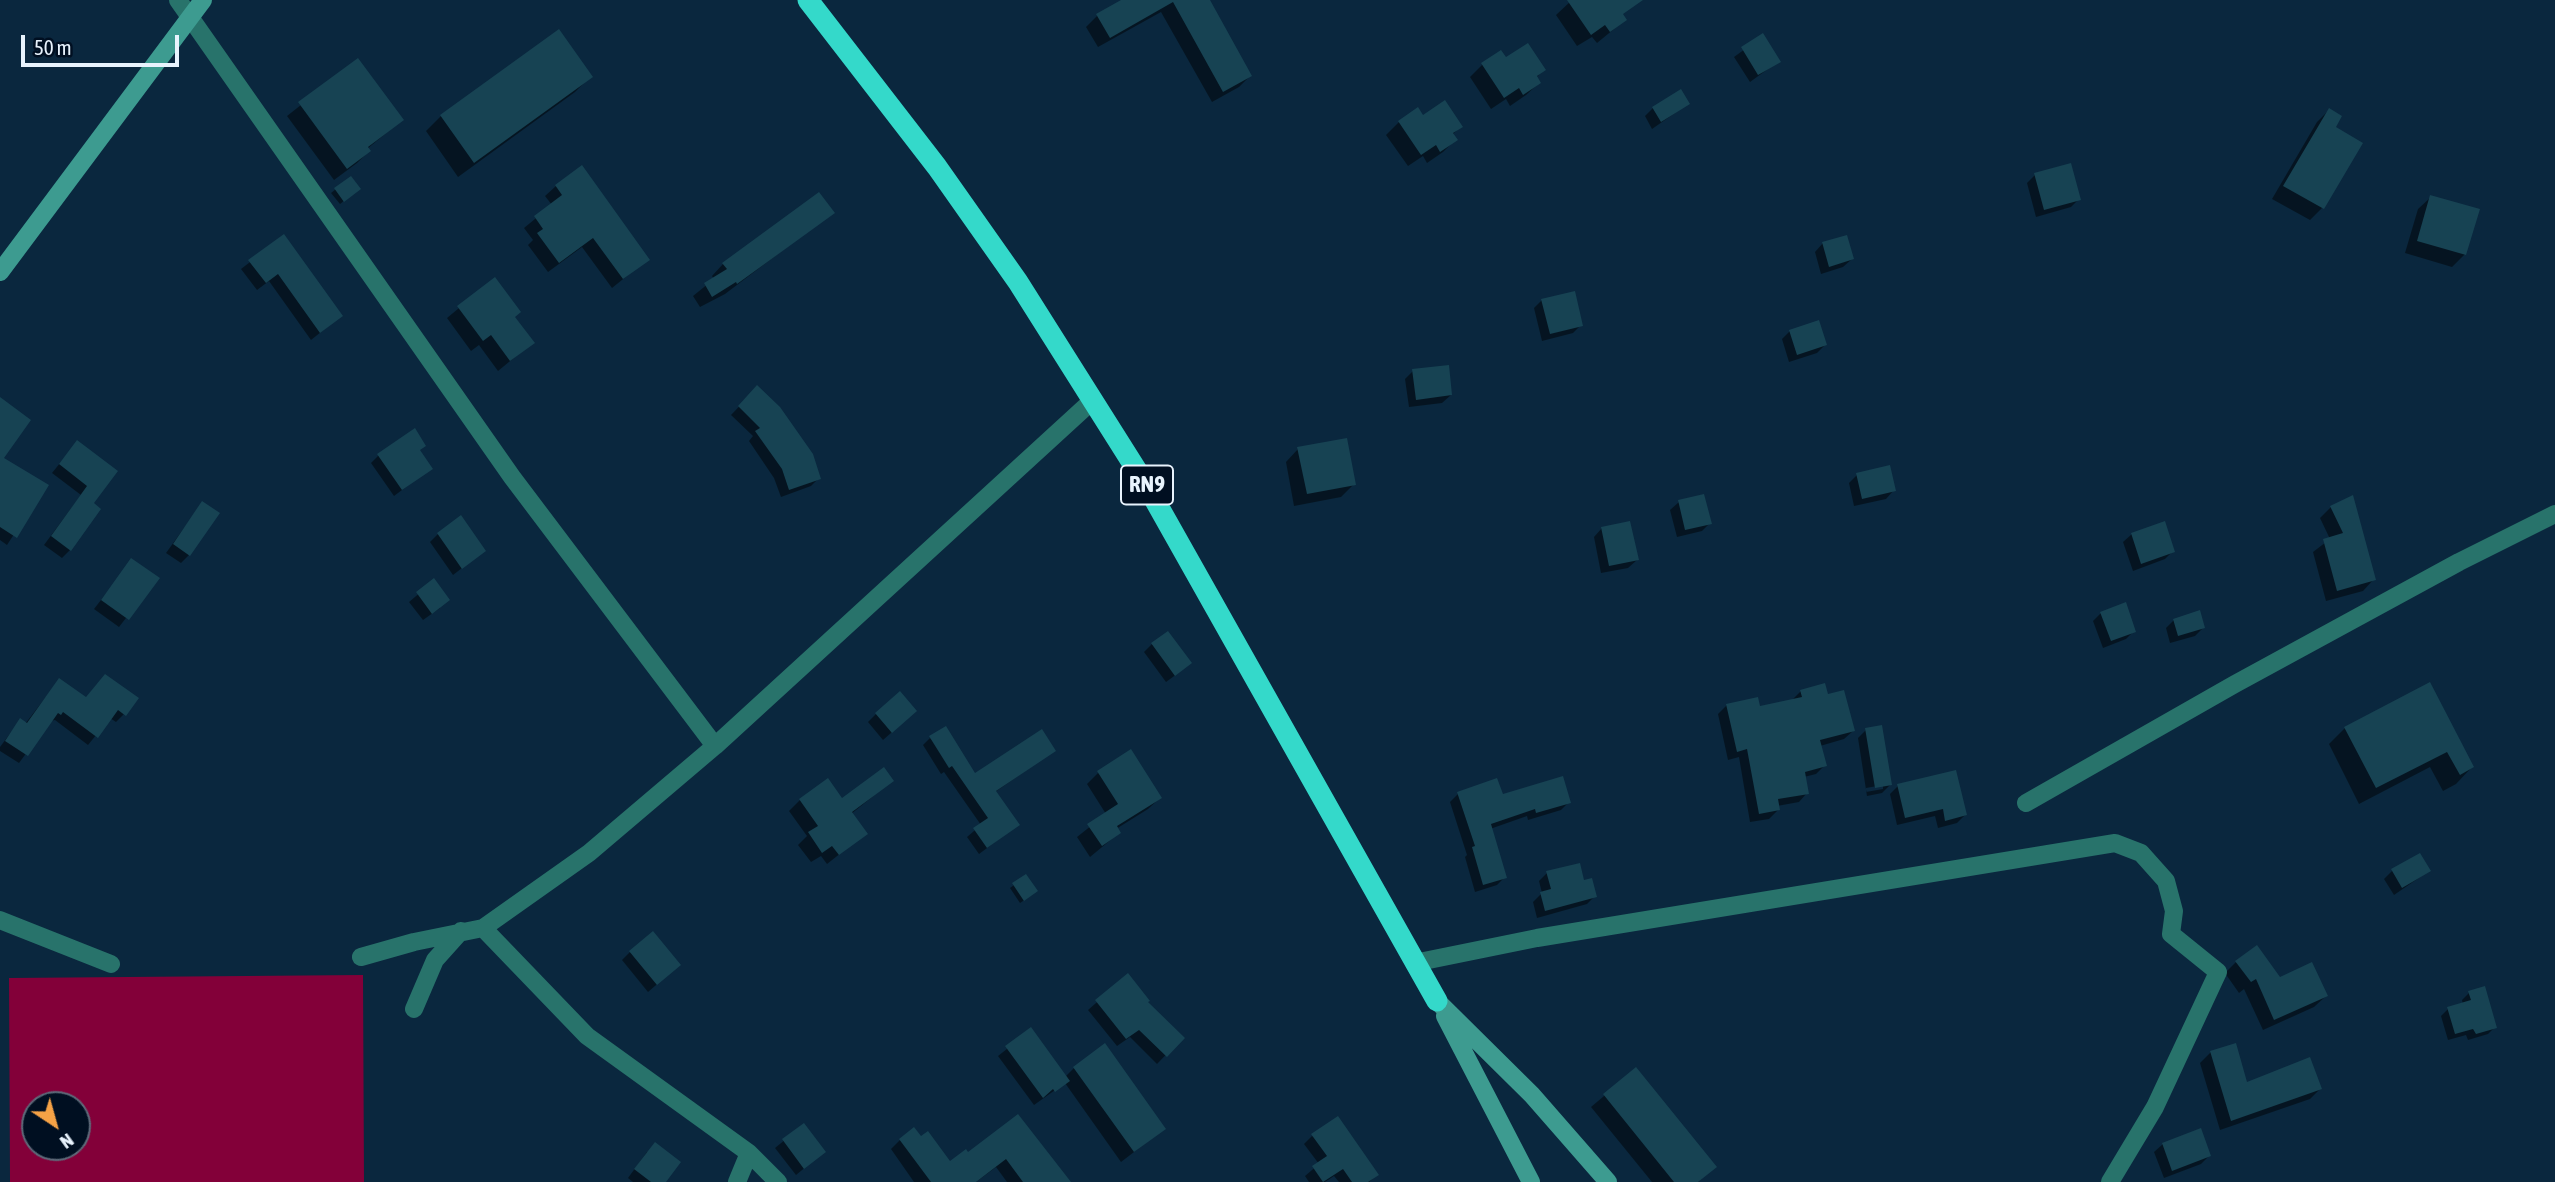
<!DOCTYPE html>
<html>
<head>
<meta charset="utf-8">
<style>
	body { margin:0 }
	#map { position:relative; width:2555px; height:1182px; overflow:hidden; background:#0a273e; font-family:"Asap Condensed",sans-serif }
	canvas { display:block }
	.north { position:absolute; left:21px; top:1091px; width:70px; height:70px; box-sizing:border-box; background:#000f21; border:2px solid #5d6a79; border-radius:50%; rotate:144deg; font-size:19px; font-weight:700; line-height:28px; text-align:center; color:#e8f3fd }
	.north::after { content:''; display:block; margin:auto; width:24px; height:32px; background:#f5a246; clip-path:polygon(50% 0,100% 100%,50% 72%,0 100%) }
	.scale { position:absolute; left:21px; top:35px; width:158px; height:32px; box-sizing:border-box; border:4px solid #e8f3fd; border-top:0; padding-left:9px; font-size:21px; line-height:24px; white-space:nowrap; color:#e8f3fd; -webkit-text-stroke:5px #000f21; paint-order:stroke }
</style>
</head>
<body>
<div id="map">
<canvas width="2555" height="1182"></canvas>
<div class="north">N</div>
<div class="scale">50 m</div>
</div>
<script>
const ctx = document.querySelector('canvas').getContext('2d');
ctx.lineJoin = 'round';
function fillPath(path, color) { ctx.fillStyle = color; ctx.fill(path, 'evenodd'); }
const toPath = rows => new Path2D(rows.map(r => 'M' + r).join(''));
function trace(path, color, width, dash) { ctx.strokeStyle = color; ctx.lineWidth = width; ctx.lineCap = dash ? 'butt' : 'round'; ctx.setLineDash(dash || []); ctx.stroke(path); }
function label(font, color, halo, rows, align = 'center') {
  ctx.font = font + ' "Asap Condensed",sans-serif'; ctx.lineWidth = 7; ctx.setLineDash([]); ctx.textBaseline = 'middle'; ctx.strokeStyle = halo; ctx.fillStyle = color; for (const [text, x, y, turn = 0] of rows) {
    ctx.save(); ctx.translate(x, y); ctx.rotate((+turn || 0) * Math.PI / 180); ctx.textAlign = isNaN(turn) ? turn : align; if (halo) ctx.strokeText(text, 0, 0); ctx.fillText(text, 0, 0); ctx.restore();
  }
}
const green = toPath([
	[363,975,364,1182,10,1182,9,978],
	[35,1105,77,1105,77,1147,35,1147]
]);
const shadow = toPath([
	[1125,0,1208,0,1250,76,1239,87,1212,102,1161,12,1098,47,1086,27,1097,16],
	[1572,0,1626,0,1622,15,1625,20,1597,43,1592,37,1577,46,1556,15],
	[1763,36,1779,61,1750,82,1734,57],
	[358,60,402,120,367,149,369,151,357,163,334,180,287,116],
	[1506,60,1544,69,1536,78,1539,83,1526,95,1510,106,1506,99,1491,109,1470,77,1482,65],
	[591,76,575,92,458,177,426,131,441,116],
	[1688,104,1652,129,1645,116,1653,108],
	[2329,110,2334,128,2360,143,2322,208,2310,220,2272,199,2317,122],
	[1422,117,1461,126,1452,135,1455,140,1443,152,1427,163,1423,156,1408,166,1386,135,1399,122],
	[2035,175,2079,199,2071,207,2036,217,2027,183],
	[350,178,355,192,340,204,331,193],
	[556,186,648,259,612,288,582,247,548,272,528,245,533,240,524,228,552,205,545,196],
	[2431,197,2465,254,2452,267,2405,253,2418,209],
	[832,213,725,294,700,307,693,296,714,279,712,276,723,264],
	[284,236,341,316,311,340,269,281,257,290,241,269],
	[1823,243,1852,259,1843,267,1821,274,1815,252],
	[494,279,513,318,532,343,498,371,479,345,471,351,447,318],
	[1542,300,1581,325,1573,333,1542,341,1534,308],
	[1790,331,1825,345,1817,353,1789,362,1782,339],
	[1413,371,1451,395,1442,403,1409,407,1405,379],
	[757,388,819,478,811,486,781,497,774,478,749,441,753,436,731,415],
	[0,409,1,458,46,485,7,545,0,540],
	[77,442,92,504,70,550,62,558,44,545,81,495,52,473],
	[1298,449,1354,484,1341,497,1294,506,1286,462],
	[379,455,430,469,394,496,371,463],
	[1857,475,1894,490,1886,499,1854,506,1849,483],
	[1679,502,1710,523,1702,531,1677,537,1670,510],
	[202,503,189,555,181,563,166,553],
	[2331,507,2374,579,2363,591,2326,601,2313,552,2330,539,2320,518],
	[1602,528,1637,560,1628,568,1601,573,1594,537],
	[438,534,484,551,453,575,430,542],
	[2132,534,2173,551,2165,559,2133,571,2123,542],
	[132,560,157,578,119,627,94,609],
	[434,581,440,608,423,620,409,602],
	[2101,613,2134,631,2126,639,2103,648,2093,621],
	[2174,620,2203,628,2195,636,2170,643,2166,628],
	[1152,644,1181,671,1166,682,1144,652],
	[59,680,85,699,97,684,124,714,116,722,110,718,88,745,55,720,50,721,19,763,0,751,0,747,20,720,25,724],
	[2429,684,2472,767,2456,784,2443,791,2430,767,2359,804,2329,744,2345,728],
	[1801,691,1827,696,1853,731,1844,739,1820,746,1825,765,1816,774,1804,777,1807,793,1799,802,1777,806,1778,810,1769,819,1750,822,1739,757,1728,760,1718,714,1727,705,1758,708,1792,700],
	[876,714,907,719,883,740,868,722],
	[1866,730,1890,785,1882,793,1867,796,1858,738],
	[1883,785,1883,789,1866,792,1866,788],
	[930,738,974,776,1054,751,995,792,1018,825,979,854,967,837,981,825,944,772,941,774,923,745],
	[1098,773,1160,798,1148,809,1116,829,1119,833,1090,857,1077,837,1106,814,1087,784],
	[892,781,851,814,865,834,827,864,821,856,811,862,798,845,807,836,789,811,800,800,842,801],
	[1898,786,1965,815,1957,823,1938,828,1935,816,1897,825,1890,794],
	[1458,794,1502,796,1569,802,1561,810,1528,820,1527,816,1490,829,1505,877,1497,885,1475,892,1465,857,1467,855,1450,802],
	[2392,871,2429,871,2394,895,2384,879],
	[1547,873,1583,882,1595,896,1587,904,1537,918,1533,902,1542,893,1539,881],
	[1014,885,1032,895,1020,903,1010,888],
	[630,952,670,973,648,992,622,960],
	[2236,962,2326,996,2314,1007,2263,1030,2244,989,2239,993,2225,973],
	[1127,976,1145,1003,1182,1038,1157,1064,1130,1037,1117,1046,1088,1010],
	[2469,993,2495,1027,2488,1034,2468,1040,2466,1035,2448,1040,2441,1016,2448,1009,2463,1005,2462,1000],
	[1031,1030,1065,1077,1074,1068,1164,1129,1121,1162,1065,1083,1034,1105,998,1056],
	[2211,1052,2246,1084,2320,1089,2310,1099,2220,1130,2200,1063],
	[1636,1069,1714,1167,1698,1182,1652,1182,1591,1107],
	[1018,1116,1069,1182,1007,1182,996,1167,976,1182,914,1182,891,1149,900,1140,920,1139,949,1163,968,1155],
	[803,1125,824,1152,796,1175,775,1148],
	[1312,1136,1377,1175,1369,1182,1339,1182,1334,1176,1325,1182,1309,1182,1305,1176,1319,1164,1304,1144],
	[2163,1144,2209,1156,2201,1164,2164,1178,2154,1152],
	[647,1152,664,1182,633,1182,628,1178]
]);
const building = toPath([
	[1121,0,1210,0,1252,76,1223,92,1173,2,1110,38,1096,14],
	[1567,0,1643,0,1623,14,1627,20,1610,32,1605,25,1591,35],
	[559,29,593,77,474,163,440,115],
	[1763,33,1781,62,1758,75,1741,47],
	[1528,43,1546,70,1537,76,1541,83,1523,95,1519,88,1504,98,1481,63,1501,50,1506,57],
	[358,58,404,120,368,147,371,151,347,169,298,102],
	[1681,89,1690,104,1661,122,1652,107],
	[1445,100,1463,127,1453,133,1458,140,1440,152,1436,145,1421,155,1398,121,1418,107,1423,115],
	[2329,108,2342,116,2336,127,2363,143,2324,209,2283,186],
	[2071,163,2081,200,2044,210,2034,173],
	[582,165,650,260,623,279,593,238,559,263,537,233,543,229,534,216,562,195,555,185],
	[351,176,361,189,344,202,334,188],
	[819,192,835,213,737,284,736,282,712,297,704,283,727,269,722,263],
	[2430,195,2480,209,2466,255,2417,241],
	[284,234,343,316,320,333,278,274,266,283,248,260],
	[1847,235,1854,259,1829,267,1822,242],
	[495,277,521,312,515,317,535,343,510,361,491,335,483,341,457,306],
	[1575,291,1583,326,1550,334,1541,299],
	[1819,320,1827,345,1797,355,1789,330],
	[1449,365,1452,395,1416,400,1412,369],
	[757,385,780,407,813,454,821,479,789,490,782,469,755,431,760,428,738,406],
	[0,397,31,420,4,458,49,485,17,538,0,527],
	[415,428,426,446,420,450,433,469,402,490,377,454],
	[1347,438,1356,485,1307,494,1297,447],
	[77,440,118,471,94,503,101,509,71,551,51,536,87,486,59,464],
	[1890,465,1896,491,1862,499,1856,473],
	[1704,494,1712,524,1685,530,1678,500],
	[2353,495,2376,580,2337,591,2323,539,2343,533,2330,506],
	[202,501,220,513,190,556,173,544],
	[461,515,486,551,462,569,437,533],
	[1630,521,1639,560,1609,566,1601,527],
	[2165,521,2175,552,2141,564,2131,533],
	[131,558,160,578,129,620,101,600],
	[434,578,450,600,432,614,416,592],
	[2126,602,2136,632,2111,641,2100,612],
	[2200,610,2205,628,2178,636,2173,619],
	[1168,631,1192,663,1175,676,1151,643],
	[105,674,139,698,126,716,118,710,98,738,63,712,61,715,58,713,28,756,5,741,20,718,27,723,59,678,86,697],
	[2430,682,2474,767,2460,775,2447,752,2376,788,2344,727],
	[1825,683,1828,694,1844,690,1855,731,1820,740,1827,766,1805,772,1809,794,1778,799,1780,810,1759,814,1747,749,1737,752,1726,704,1758,697,1760,706,1802,697,1800,690],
	[900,691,917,711,892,733,875,713],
	[1882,725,1892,785,1875,788,1865,728],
	[946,726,975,773,1042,729,1056,751,996,791,1020,825,987,848,973,828,988,818,952,766,949,768,929,736],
	[1131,749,1162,798,1117,826,1121,833,1102,846,1087,824,1118,804,1097,771],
	[884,767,894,781,852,812,868,834,839,855,832,846,822,853,808,832,818,826,799,799,828,778,842,798],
	[1956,770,1967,815,1945,821,1943,809,1905,818,1897,784],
	[1563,776,1571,803,1536,813,1535,809,1491,824,1507,878,1483,885,1472,847,1475,846,1457,792,1497,778,1503,794],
	[2420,853,2431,871,2402,888,2391,869],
	[1580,863,1584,880,1592,878,1597,897,1545,911,1540,892,1551,889,1546,871],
	[1026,874,1038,891,1024,901,1012,883],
	[653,931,681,965,657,985,629,951],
	[2257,945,2280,977,2312,962,2328,996,2274,1020,2256,979,2251,982,2235,961],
	[1128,973,1150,1001,1148,1002,1185,1038,1167,1057,1139,1030,1126,1039,1095,1000],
	[2485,986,2497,1028,2476,1034,2473,1029,2455,1034,2447,1007,2471,1000,2468,991],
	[1031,1027,1070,1081,1055,1092,1053,1089,1043,1098,1005,1046],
	[1105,1043,1166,1129,1134,1152,1073,1067],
	[2236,1043,2247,1082,2310,1057,2322,1089,2231,1121,2210,1051],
	[1636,1067,1717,1167,1698,1182,1674,1182,1603,1094],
	[1018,1114,1071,1182,1023,1182,1006,1159,976,1182,931,1182,899,1139,914,1127,921,1136,928,1131,950,1161,966,1149,968,1152],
	[1338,1116,1379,1175,1368,1182,1352,1182,1343,1169,1323,1182,1312,1166,1327,1156,1311,1134],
	[804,1123,826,1152,804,1169,782,1139],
	[2201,1128,2211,1156,2172,1171,2162,1143],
	[655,1142,681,1162,666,1182,651,1182,634,1169]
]);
const street = toPath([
	[178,0,512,477,715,746],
	[2026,803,2235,684,2459,562,2555,514],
	[0,920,111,964],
	[483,928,587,1036,749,1153,778,1182],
	[361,957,414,942,483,928,589,853,715,746,1093,400],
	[1414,963,1537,938,2115,843,2141,853,2166,881,2174,911,2171,934,2218,972,2155,1107,2110,1182],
	[414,1009,435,960,461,931],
	[737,1182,749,1153]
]);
const secondary = toPath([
	[0,272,203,0],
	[1437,1001,1532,1095,1608,1182],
	[1445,1016,1531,1182]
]);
const highway = toPath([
	[808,0,937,167,1018,282,1148,488,1437,1001]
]);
const shields = [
	[1147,485,52]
];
const shieldNames = [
	["RN9",1147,485]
];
fillPath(green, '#830039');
fillPath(shadow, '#0007');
fillPath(building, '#174353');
trace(street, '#28736b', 18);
trace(secondary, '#3d9b90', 18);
trace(highway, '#34d9ca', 21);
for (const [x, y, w] of shields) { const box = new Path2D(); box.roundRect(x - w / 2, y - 19.5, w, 39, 5); ctx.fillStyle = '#000f21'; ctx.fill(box); trace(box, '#e8f3fd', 2); }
label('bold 23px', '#e8f3fd', null, shieldNames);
</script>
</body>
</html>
